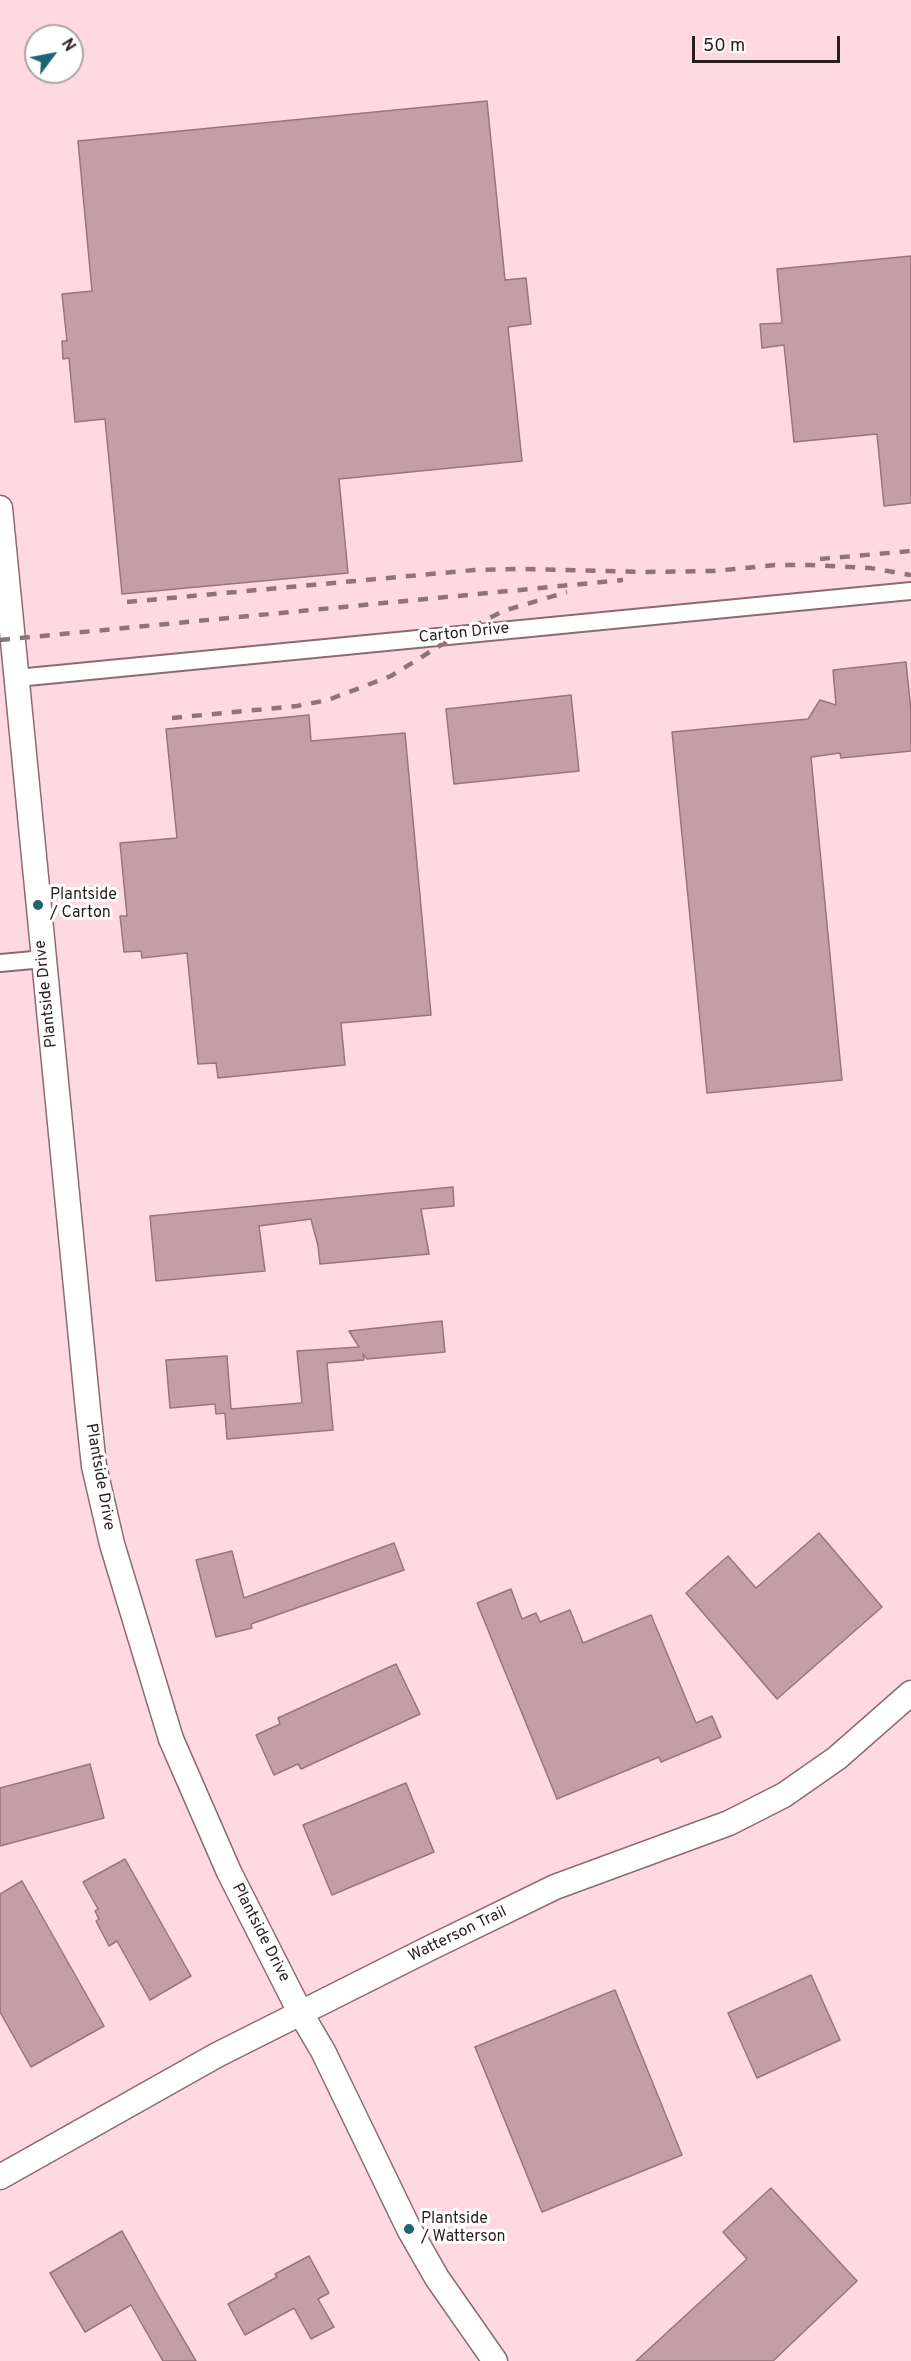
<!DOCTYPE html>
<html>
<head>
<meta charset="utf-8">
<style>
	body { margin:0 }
	#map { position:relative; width:911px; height:2361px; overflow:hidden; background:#fed9e1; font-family:Overpass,sans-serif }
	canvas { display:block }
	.north { position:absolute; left:24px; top:24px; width:60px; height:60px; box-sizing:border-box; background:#fff; border:2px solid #aaa5a6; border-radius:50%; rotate:58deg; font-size:16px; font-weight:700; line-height:24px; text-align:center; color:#2a1d20 }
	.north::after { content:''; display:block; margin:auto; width:21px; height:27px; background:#1d6574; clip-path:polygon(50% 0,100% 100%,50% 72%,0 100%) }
	.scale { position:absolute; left:692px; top:36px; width:148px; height:27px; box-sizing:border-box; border:3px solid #2a1d20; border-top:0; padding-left:8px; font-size:18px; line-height:21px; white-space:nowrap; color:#2a1d20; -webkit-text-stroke:4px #fff; paint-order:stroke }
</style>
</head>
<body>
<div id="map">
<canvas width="911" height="2361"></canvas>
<div class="north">N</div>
<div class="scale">50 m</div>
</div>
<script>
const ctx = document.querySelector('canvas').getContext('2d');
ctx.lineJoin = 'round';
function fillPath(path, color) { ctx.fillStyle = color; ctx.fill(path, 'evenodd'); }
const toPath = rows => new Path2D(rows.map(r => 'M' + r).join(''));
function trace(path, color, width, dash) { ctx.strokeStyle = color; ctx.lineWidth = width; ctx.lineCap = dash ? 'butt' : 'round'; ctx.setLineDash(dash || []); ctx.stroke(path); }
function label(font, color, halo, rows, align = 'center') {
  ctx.font = font + ' Overpass,sans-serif'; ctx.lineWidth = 6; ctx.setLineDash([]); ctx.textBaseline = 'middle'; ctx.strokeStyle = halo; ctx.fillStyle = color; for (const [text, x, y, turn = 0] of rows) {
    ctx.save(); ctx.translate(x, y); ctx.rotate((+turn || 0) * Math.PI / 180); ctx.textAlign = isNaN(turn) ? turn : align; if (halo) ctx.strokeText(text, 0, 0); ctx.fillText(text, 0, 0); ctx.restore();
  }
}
const building = toPath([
	[487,101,505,280,526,278,531,324,508,327,522,461,339,479,348,573,122,594,105,419,75,422,69,358,63,359,62,341,67,341,62,294,92,291,78,141,487,101],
	[911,256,911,503,884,506,877,434,794,442,784,345,762,348,760,324,782,323,777,269,911,256],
	[906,662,911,711,911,751,841,758,840,753,811,757,842,1080,707,1093,672,732,808,719,820,700,836,705,833,670,906,662],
	[571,695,579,771,454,784,446,709,571,695],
	[309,715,311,741,405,733,431,1015,341,1023,345,1065,218,1078,216,1063,198,1064,187,953,142,958,141,951,124,952,120,916,127,916,120,843,177,838,166,729,309,715],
	[453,1187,454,1206,421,1209,429,1254,320,1264,318,1246,311,1219,259,1226,265,1271,156,1281,150,1216,453,1187],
	[442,1321,445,1352,367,1359,363,1354,364,1360,327,1363,333,1430,227,1439,225,1413,216,1414,215,1404,170,1408,166,1360,227,1356,231,1409,302,1403,297,1351,359,1347,349,1331,442,1321],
	[819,1533,882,1607,777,1699,686,1593,728,1556,756,1588,819,1533],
	[394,1543,404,1570,251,1624,252,1628,216,1637,196,1560,232,1551,244,1598,394,1543],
	[511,1589,522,1619,536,1613,540,1622,570,1610,583,1643,651,1615,696,1723,712,1716,721,1737,661,1762,659,1757,557,1799,477,1603,511,1589],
	[396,1664,420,1714,301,1769,298,1764,274,1775,256,1735,280,1724,278,1718,396,1664],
	[90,1764,104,1818,0,1846,0,1788,90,1764],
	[406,1783,434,1852,332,1895,303,1825,406,1783],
	[125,1859,191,1976,150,2000,117,1941,109,1946,96,1921,99,1919,95,1911,98,1909,83,1882,125,1859],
	[22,1881,104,2026,31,2067,0,2012,0,1894,22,1881],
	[811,1975,840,2040,757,2078,728,2013,811,1975],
	[615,1990,682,2155,542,2212,475,2047,615,1990],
	[771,2188,857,2281,773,2361,636,2361,747,2259,723,2232,771,2188],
	[122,2231,157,2294,196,2361,163,2361,131,2305,85,2332,50,2273,122,2231],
	[309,2256,329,2293,318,2299,334,2327,311,2339,294,2308,245,2335,228,2304,277,2277,275,2274,309,2256]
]);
const street = toPath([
	[17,678,911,591],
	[0,963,44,959]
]);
const secondary = toPath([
	[0,508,88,1410,94,1466,112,1544,171,1739,229,1872,300,2012,323,2051,409,2229,437,2278,495,2361],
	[0,2177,217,2055,428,1949,555,1887,729,1823,784,1795,837,1758,911,1693]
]);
const rail = toPath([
	[820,559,911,551],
	[127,602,475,570,521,569,645,572,714,571,775,565,811,565,870,568,911,575],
	[0,640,623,580],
	[172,718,297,706,328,700,391,676,457,635,503,611,567,592]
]);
const markers = [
	[38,905,6,"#1d6574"],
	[409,2229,6,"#1d6574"]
];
const streetNames = [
	["Carton Drive",464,634,-6],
	["Plantside Drive",47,994,-96],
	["Plantside Drive",99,1477,80],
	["Plantside Drive",260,1933,63],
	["Watterson Trail",458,1935,-26]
];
const poiNames = [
	["Plantside",50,896],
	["/ Carton",50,914],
	["Plantside",421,2220],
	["/ Watterson",421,2238]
];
fillPath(building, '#c19fa5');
trace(building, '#96757c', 1.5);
trace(street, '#8b6b71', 20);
trace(secondary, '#8b6b71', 27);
trace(street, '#fff', 16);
trace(secondary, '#fff', 24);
trace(rail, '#8d747a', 4.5, [10, 10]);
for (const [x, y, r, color] of markers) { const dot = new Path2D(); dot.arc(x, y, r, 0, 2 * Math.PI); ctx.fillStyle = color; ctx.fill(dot); trace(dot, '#fff', 2); }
label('16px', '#2a1d20', '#fff', streetNames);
label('16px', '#2a1d20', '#fff', poiNames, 'left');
</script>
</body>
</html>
